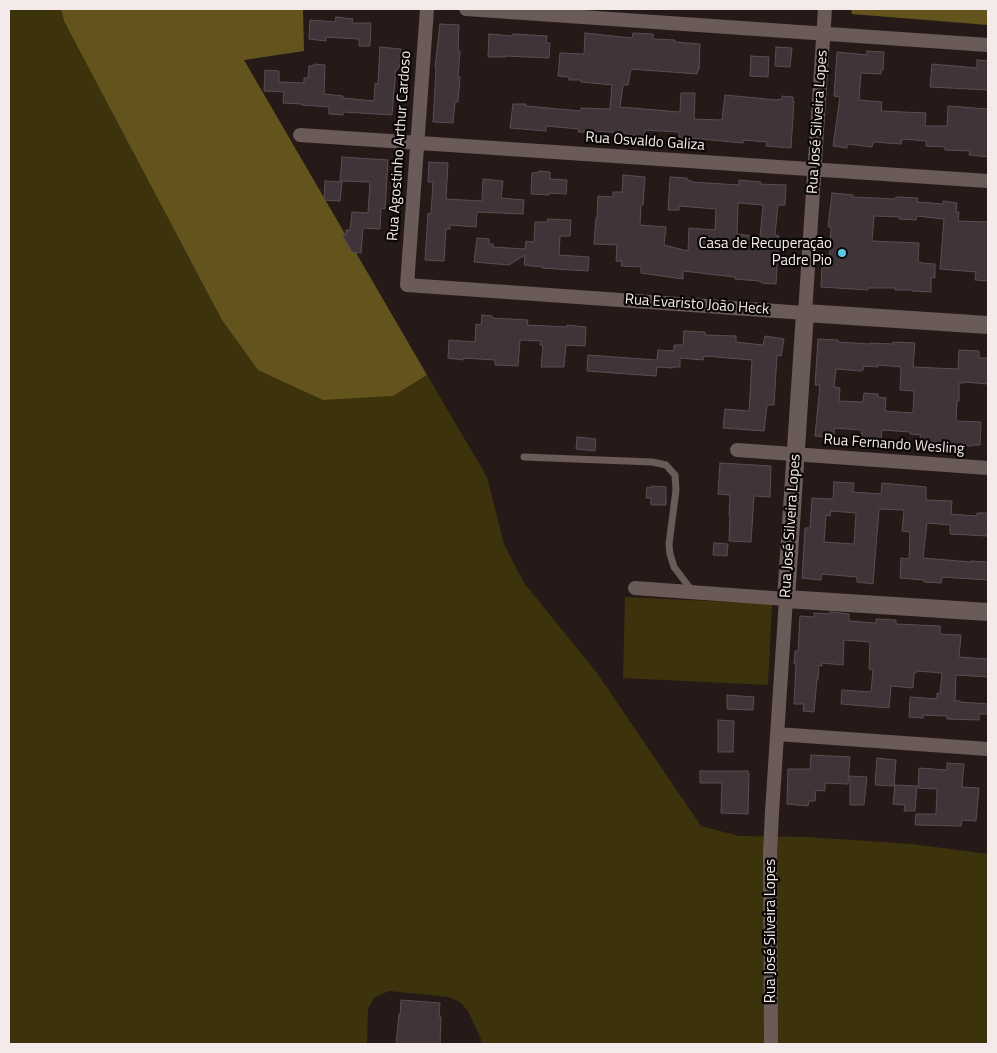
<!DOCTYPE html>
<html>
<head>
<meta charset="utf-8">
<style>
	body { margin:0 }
	#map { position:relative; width:997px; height:1053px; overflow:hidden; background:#261a18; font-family:"Titillium Web",sans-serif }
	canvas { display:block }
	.frame { position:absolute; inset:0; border:10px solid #f4eae9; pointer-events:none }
</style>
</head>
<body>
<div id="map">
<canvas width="997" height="1053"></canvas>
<div class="frame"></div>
</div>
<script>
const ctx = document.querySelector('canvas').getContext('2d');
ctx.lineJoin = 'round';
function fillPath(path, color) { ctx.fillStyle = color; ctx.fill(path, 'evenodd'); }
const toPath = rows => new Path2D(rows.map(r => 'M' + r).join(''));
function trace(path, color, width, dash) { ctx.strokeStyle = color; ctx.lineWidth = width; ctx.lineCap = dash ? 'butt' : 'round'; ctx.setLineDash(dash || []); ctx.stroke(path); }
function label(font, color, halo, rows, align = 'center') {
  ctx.font = font + ' "Titillium Web",sans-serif'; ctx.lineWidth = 4.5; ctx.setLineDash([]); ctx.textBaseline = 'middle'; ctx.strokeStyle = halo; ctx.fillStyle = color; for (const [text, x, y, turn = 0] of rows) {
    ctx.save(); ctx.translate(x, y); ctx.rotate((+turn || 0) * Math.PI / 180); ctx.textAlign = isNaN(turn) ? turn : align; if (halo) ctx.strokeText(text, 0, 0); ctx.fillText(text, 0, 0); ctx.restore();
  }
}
const green = toPath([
	[9,9,61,9,64,21,393,396,427,375,487,477,504,544,524,583,597,673,701,826,739,836,808,837,912,844,988,854,988,1044,482,1044,481,1039,468,1011,460,1002,449,997,389,991,375,997,368,1008,367,1044,9,1044],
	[625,597,772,604,768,685,623,678]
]);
const forest = toPath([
	[61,9,303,9,304,51,244,60,427,375,393,396,323,400,258,370,222,320,64,21],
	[851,9,988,9,988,25,852,14]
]);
const building = toPath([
	[336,17,353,19,352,23,371,23,370,46,359,46,359,39,326,37,326,41,309,39,310,20,335,22,336,17],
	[440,24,459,25,458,51,460,51,458,77,460,77,458,102,455,102,453,123,433,122,436,69,435,68,440,24],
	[585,33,632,38,633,33,653,34,653,39,655,39,675,40,675,42,700,44,699,70,698,70,697,74,631,69,628,85,623,85,620,107,680,112,681,93,695,93,694,119,722,120,725,95,777,100,782,99,782,96,793,97,793,102,794,101,791,148,766,146,767,142,743,140,743,143,679,137,679,132,645,130,644,136,626,135,626,133,593,131,593,132,578,132,579,129,546,126,546,131,510,128,513,104,526,104,526,106,581,111,581,108,610,109,612,85,581,82,581,80,569,80,569,77,558,76,560,53,584,54,585,33],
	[489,34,512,36,513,34,547,36,546,43,550,43,549,58,506,56,506,57,488,57,489,34],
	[380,47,401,49,399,69,396,69,392,115,343,112,343,115,329,114,329,107,302,105,302,104,283,103,284,92,264,91,265,70,279,71,279,82,304,83,304,78,308,78,309,66,313,66,314,64,325,65,324,94,343,96,343,98,374,101,375,83,378,84,380,47],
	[776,47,792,48,790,67,775,66,776,47],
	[867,51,884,52,883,70,881,70,881,74,861,73,859,100,882,102,881,111,926,113,925,126,947,126,948,106,988,109,988,157,969,155,970,151,945,150,945,147,926,146,926,141,902,139,901,144,873,142,872,147,847,144,847,148,833,146,840,97,834,96,837,52,867,55,867,51],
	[751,56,769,57,768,77,750,76,751,56],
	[977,60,988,61,988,90,930,87,932,64,977,68,977,60],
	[342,157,388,160,385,209,381,208,380,229,363,228,361,253,352,252,342,235,346,235,346,230,350,230,352,212,368,213,370,182,340,181,342,157],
	[429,162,448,163,446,199,482,201,483,179,503,181,501,198,524,200,523,214,477,212,476,227,450,225,450,229,446,229,444,261,425,260,428,213,431,214,433,182,428,182,429,162],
	[539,171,550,172,550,179,567,180,566,194,549,193,549,195,531,194,532,173,539,172,539,171],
	[623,175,645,177,643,205,641,205,640,225,666,227,664,245,688,251,689,228,715,230,716,209,679,206,679,210,668,210,670,177,687,178,687,180,692,181,692,182,739,185,739,180,761,182,760,184,786,185,785,205,778,205,775,235,779,236,776,284,761,283,762,282,759,281,735,279,735,277,683,271,683,279,641,273,641,267,621,266,622,261,616,261,617,245,594,244,596,218,597,218,598,196,613,197,613,192,622,192,623,175],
	[738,203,763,205,760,237,737,234,738,203],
	[325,181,342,182,340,201,324,200,325,181],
	[832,193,853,195,852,197,895,199,896,197,918,198,917,202,943,204,943,201,957,203,956,212,959,212,958,221,988,222,988,281,975,280,976,272,940,269,944,219,917,216,916,220,899,219,900,217,874,216,872,241,919,243,918,262,921,262,921,263,935,264,935,278,931,277,931,292,912,291,912,290,895,290,895,288,868,288,868,290,821,287,822,267,829,268,831,227,828,227,832,193],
	[548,219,571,220,570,236,560,236,559,255,589,257,588,271,542,268,542,267,524,265,525,255,509,265,474,262,477,238,489,239,489,244,493,244,493,247,525,249,526,241,534,242,535,222,547,222,548,219],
	[482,315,492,316,492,318,528,320,527,325,567,327,567,325,586,327,585,346,566,345,564,367,541,367,543,346,540,345,541,341,520,340,518,366,495,365,495,360,463,358,463,360,448,358,449,340,475,342,476,324,481,325,482,315],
	[684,331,705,332,705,335,736,336,736,342,763,345,765,336,784,339,781,356,777,355,774,405,767,405,764,431,723,428,725,409,749,411,752,360,704,356,703,360,680,358,680,367,673,367,673,368,657,367,656,376,587,371,588,355,657,360,658,350,674,351,674,345,683,345,684,331],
	[818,339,838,340,838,342,870,344,870,343,893,344,893,342,915,343,913,367,958,369,959,350,979,351,979,358,988,358,988,384,964,382,964,383,959,383,959,401,957,401,956,421,981,422,980,445,973,445,972,446,920,443,921,435,910,434,910,432,882,430,881,442,861,440,862,430,834,428,834,438,815,436,820,385,815,385,818,339],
	[878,365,901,367,900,390,914,391,913,413,885,411,886,398,878,397,878,394,864,393,863,402,839,401,840,388,834,387,836,369,861,371,863,370,864,366,878,367,878,365],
	[577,437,596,439,595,451,576,449,577,437],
	[720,463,771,466,770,497,754,496,751,542,729,541,730,516,729,515,730,495,718,494,720,463],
	[834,482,854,483,853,492,881,494,882,483,926,487,926,500,952,501,951,514,977,516,977,513,988,513,988,536,950,534,950,525,927,523,923,558,971,562,971,561,988,562,988,580,942,577,941,583,924,582,924,580,900,578,901,558,909,559,910,532,902,531,904,510,879,509,873,584,857,582,857,577,822,574,821,580,802,578,805,528,810,528,812,498,833,499,834,482],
	[831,511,856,513,854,544,824,542,826,515,830,516,831,511],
	[652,486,666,487,666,505,651,505,651,498,646,498,647,487,652,488,652,486],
	[714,543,728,544,727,556,713,555,714,543],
	[830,612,849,614,849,621,876,623,876,619,896,620,896,624,940,626,940,634,961,635,959,657,988,659,988,677,956,675,955,701,960,701,960,702,988,704,988,714,979,714,979,720,947,719,947,716,923,715,923,718,909,717,910,697,937,699,937,693,940,694,942,673,917,671,916,673,914,673,913,688,891,686,889,708,841,704,842,690,871,692,873,670,869,669,870,642,844,640,843,665,822,663,822,666,819,665,818,679,817,679,814,712,803,711,804,704,794,704,796,664,794,664,795,651,798,651,800,616,814,617,814,613,830,614,830,612],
	[727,695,754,697,753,710,727,709,727,695],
	[718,720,734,721,733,752,718,752,718,720],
	[811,755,850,757,848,784,825,783,825,791,816,790,815,801,809,801,808,806,787,804,788,769,810,769,811,755],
	[877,758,896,760,894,786,875,785,877,758],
	[947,763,964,764,962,787,979,788,976,821,962,820,961,826,915,825,916,814,936,814,937,789,918,788,919,768,947,770,947,763],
	[700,771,748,771,748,773,749,773,748,814,721,813,722,783,700,783,700,771],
	[850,776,867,777,864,805,850,805,850,776],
	[895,785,917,786,915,811,904,811,905,805,893,804,895,785],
	[401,1000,440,1003,439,1017,441,1017,440,1044,396,1044,399,1014,400,1015,401,1000]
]);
const service = toPath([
	[524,457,652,462,666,465,675,475,676,490,669,544,670,554,674,567,693,592]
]);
const minor = toPath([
	[427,9,407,285,805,313,825,9],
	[466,9,988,45],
	[300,135,988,181],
	[737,450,988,468],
	[635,588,786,599,772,812,770,853,771,1044],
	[777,734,988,749]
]);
const tertiary = toPath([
	[988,325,805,313,786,599,988,612]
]);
const markers = [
	[842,253,5,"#57c9e2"]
];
const streetNames = [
	["Rua José Silveira Lopes",818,122,-86],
	["Rua Osvaldo Galiza",645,142,4],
	["Rua Agostinho Arthur Cardoso",400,146,-86],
	["Rua Evaristo João Heck",697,305,4],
	["Rua Fernando Wesling",894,445,4],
	["Rua José Silveira Lopes",791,526,-86],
	["Rua José Silveira Lopes",771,931,-90]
];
const poiNames = [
	["Casa de Recuperação",832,244],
	["Padre Pio",832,261]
];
fillPath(green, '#3c320b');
fillPath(forest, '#63541d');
fillPath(building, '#413439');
trace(building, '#5b4d53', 1);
trace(service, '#6a5b59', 7);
trace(minor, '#6a5b59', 14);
trace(tertiary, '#6a5b59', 18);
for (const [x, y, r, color] of markers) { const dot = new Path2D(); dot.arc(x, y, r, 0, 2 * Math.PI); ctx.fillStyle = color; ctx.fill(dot); trace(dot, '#0b0606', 2); }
label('15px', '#f4eae9', '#0b0606', streetNames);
label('15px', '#f4eae9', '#0b0606', poiNames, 'right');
</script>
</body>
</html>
